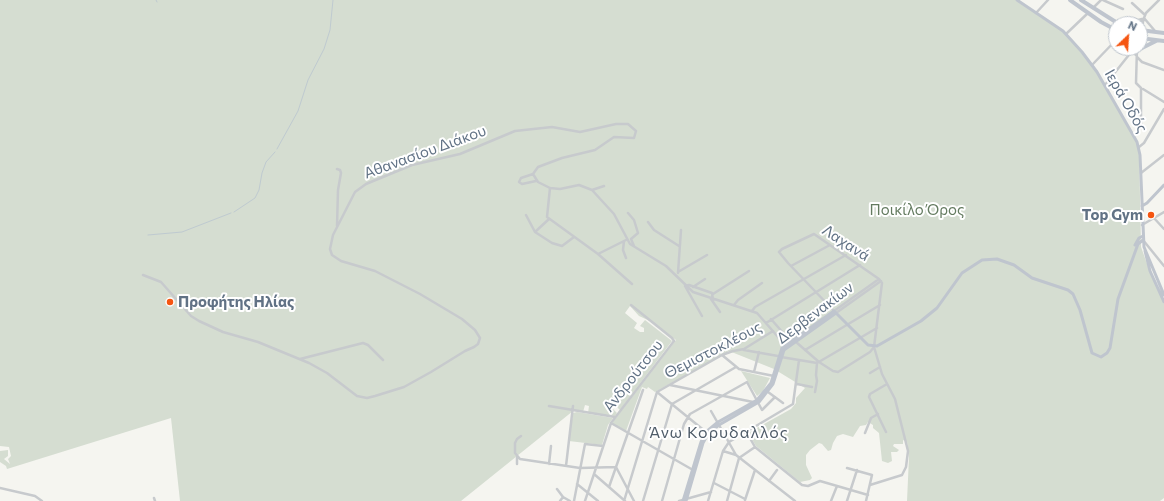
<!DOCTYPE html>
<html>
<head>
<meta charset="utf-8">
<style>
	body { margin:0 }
	#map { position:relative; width:1164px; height:501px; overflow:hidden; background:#f5f5f0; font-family:Commissioner,sans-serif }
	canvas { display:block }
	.north { position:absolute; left:1108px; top:16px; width:40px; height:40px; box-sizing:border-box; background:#fff; border:1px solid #c0c7ce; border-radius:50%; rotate:25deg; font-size:11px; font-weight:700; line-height:16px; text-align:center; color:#617285 }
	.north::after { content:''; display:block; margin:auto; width:14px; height:18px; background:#f55511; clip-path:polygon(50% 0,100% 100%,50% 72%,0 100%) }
</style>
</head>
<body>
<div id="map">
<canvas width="1164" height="501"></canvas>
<div class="north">N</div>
</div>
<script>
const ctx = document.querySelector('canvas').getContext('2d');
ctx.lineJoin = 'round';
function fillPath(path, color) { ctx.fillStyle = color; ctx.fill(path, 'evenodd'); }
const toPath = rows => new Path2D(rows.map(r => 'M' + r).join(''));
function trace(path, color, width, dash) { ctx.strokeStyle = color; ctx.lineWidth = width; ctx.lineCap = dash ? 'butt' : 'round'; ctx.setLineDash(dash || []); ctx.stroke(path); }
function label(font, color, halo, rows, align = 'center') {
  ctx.font = font + ' Commissioner,sans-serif'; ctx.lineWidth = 4; ctx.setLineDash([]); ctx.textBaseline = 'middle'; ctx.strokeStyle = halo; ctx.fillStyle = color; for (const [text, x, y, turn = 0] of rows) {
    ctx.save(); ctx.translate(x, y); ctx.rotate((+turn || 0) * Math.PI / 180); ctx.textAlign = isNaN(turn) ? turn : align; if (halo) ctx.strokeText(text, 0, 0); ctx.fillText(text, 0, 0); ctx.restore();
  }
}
const green = toPath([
	[0,0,1017,0,1066,34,1097,72,1139,147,1141,247,1150,272,1164,304,1164,498,1160,501,907,501,909,457,907,442,903,440,903,444,894,444,893,446,899,450,897,452,891,452,892,461,888,463,882,461,879,433,873,428,873,425,868,422,866,425,860,426,853,437,843,434,837,436,833,443,831,450,828,451,822,444,819,443,810,450,806,455,806,465,812,478,810,480,800,482,756,446,748,433,791,409,796,403,796,398,805,388,774,369,729,351,655,392,648,387,647,389,642,387,626,431,612,423,676,340,650,321,639,316,630,306,625,313,637,323,634,328,640,332,644,332,644,328,640,326,645,320,672,341,620,410,615,405,611,407,617,413,615,416,588,413,589,406,585,405,583,412,573,411,461,501,180,501,171,418,7,469,6,466,0,462,0,451,8,450,8,456,4,459,10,464,8,459,11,456,9,447,0,446],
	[741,371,770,378,763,391,757,396],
	[577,412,613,418,608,425,602,445,569,441,573,413]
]);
const stream = toPath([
	[156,0,157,2],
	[277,149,298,111,308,80,324,49,330,30,333,0],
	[234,212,255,198,259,190,262,173,266,162,275,152],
	[148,235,182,232,231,213]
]);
const street = toPath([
	[1103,0,1123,9],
	[1132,3,1145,15],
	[1093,8,1101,0],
	[1036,13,1048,0],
	[1124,24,1142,19],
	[1140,24,1144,18,1141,30],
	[1155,31,1144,18,1146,13,1159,0],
	[1066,34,1088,13],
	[1129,48,1136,55],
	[1137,48,1136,83,1141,88,1141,128],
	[1137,57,1142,62,1164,70],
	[1092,65,1116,40],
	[1105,85,1132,51],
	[1143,89,1164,102],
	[1139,147,1144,143,1164,109],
	[337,169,340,170,341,173,338,190,337,226],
	[1141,173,1164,155],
	[533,174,538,182,550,188,560,189,579,185,592,190,614,214,630,244,666,266,693,292,757,313,786,346],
	[533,174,521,178,519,182,522,184,536,181],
	[550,188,547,217,598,254,626,240],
	[592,190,604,186],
	[628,213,634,220,638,233,631,239,634,246],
	[526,215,535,232,552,243,562,246,574,237],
	[1154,218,1164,229],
	[648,222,654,230,679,246],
	[1142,225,1164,212],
	[535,232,549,219],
	[1143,240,1164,266],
	[624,241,623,250,626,258],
	[598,254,632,284],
	[791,266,830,245],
	[678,272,707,255],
	[678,273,681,230],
	[143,275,161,282,191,316,199,321,223,332,258,342,309,363,327,373,357,396,367,398,375,396,404,387,431,372,465,351,474,347,478,344,480,338,475,330,462,319,420,294,375,271,341,261,332,255,330,249,333,235,355,192,366,184,412,165,460,154,515,131,552,127,580,132,616,124,628,124,636,131,634,138,614,137,595,150,562,158,538,167,533,174],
	[693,287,705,279],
	[713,294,749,271],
	[711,299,720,312],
	[734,305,738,300,762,283],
	[752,311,755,307,846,255],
	[836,313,881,281],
	[702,316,685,286,689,285,712,293,713,300],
	[771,319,791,342],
	[766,323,860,265],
	[796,342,819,362,833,371,838,372,870,352,874,347,882,283,879,279,814,234,782,249,779,252,788,263,834,311,879,279],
	[744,350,778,356],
	[805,350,880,305],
	[722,355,739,369,774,376],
	[781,357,817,363,877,328],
	[300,359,363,343,368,345,383,360],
	[754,372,759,352],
	[870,373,880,367],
	[797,384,812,387],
	[670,385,753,402],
	[657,392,706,432],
	[768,392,783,403],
	[815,392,817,381,816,375,817,363],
	[549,406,615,417],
	[711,411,736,455],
	[611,423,693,470],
	[886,432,869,397,870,394,887,384],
	[747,433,755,447,802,485,808,486,820,481,868,495],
	[865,433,871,418,878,414],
	[521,436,517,439,515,443,515,453,520,459,580,468,616,467,634,501],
	[723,451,736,455,795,501],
	[517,464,517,457],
	[549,464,551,446],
	[566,466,573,406],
	[847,468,872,475,866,501],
	[594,474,625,501],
	[769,481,777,470],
	[714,483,745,499],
	[577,484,598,501],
	[870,485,902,475,906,467,908,451,895,399,882,374,874,347],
	[609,487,643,390],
	[0,488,35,496,42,501],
	[557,489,563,497,570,501],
	[154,498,155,501],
	[745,500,755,470],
	[560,501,563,497],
	[574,501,585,444,603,446],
	[585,501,611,423,674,341,672,338,631,305],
	[624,501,657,392,722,355,733,351,744,349,773,331],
	[643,501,672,404,736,367],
	[662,501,684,424,690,414,747,382,762,410,775,397],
	[679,501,711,492],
	[708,501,723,451,729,442,793,404,799,360],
	[727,501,739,458,755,447],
	[831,501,837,486],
	[847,501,857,470]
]);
const secondary = toPath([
	[1017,0,1063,31,1082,52,1097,72,1137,142,1140,155,1144,247,1164,295],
	[1142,206,1147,203,1164,185],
	[1135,245,1139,238,1143,236],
	[1145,251,1150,271,1164,302],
	[683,501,701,442,706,432,718,422,757,400,771,383,782,348,834,311,868,345,877,346,921,321,937,308,962,273,982,260,997,259,1014,265,1032,278,1068,290,1073,294,1080,310,1092,353,1101,357,1107,353,1110,348,1118,299,1138,244,1143,240],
	[686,501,703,443,708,434,719,425,759,402,773,384,784,350,836,313]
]);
const highway = toPath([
	[1070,0,1101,22,1116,30],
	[1081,0,1119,24],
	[1140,30,1164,33],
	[1140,38,1164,41],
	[1136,51,1156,41]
]);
const markers = [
	[1151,215,4,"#f55511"],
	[170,302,4,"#f55511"]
];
const streetNames = [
	["Ιερά Οδός",1126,101,60],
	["Αθανασίου Διάκου",425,152,-20],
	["Λαχανά",846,243,33],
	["Δερβενακίων",815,313,-37],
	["Θεμιστοκλέους",713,350,-27],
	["Ανδρούτσου",633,376,-52]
];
const parkNames = [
	["Ποικίλο Όρος",917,210]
];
const poiNames = [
	["Top Gym",1143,215],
	["Προφήτης Ηλίας",178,302,"left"]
];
const neighbourhoodNames = [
	["Άνω Κορυδαλλός",719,433]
];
fillPath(green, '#d5ddd1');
trace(stream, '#bfcad0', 1);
trace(street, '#c7cacd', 2.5);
trace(secondary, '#bfc5ce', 3);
trace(highway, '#bfc5ce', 4);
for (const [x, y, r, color] of markers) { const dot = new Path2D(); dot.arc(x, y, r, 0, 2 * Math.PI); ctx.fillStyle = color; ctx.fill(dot); trace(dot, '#fff', 1.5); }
label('15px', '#617285', '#fff', streetNames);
label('15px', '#647b60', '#fff', parkNames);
label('bold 15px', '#617285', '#fff', poiNames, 'right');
ctx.letterSpacing = '1px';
label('16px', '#4f5c69', '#fff', neighbourhoodNames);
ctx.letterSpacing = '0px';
</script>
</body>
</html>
